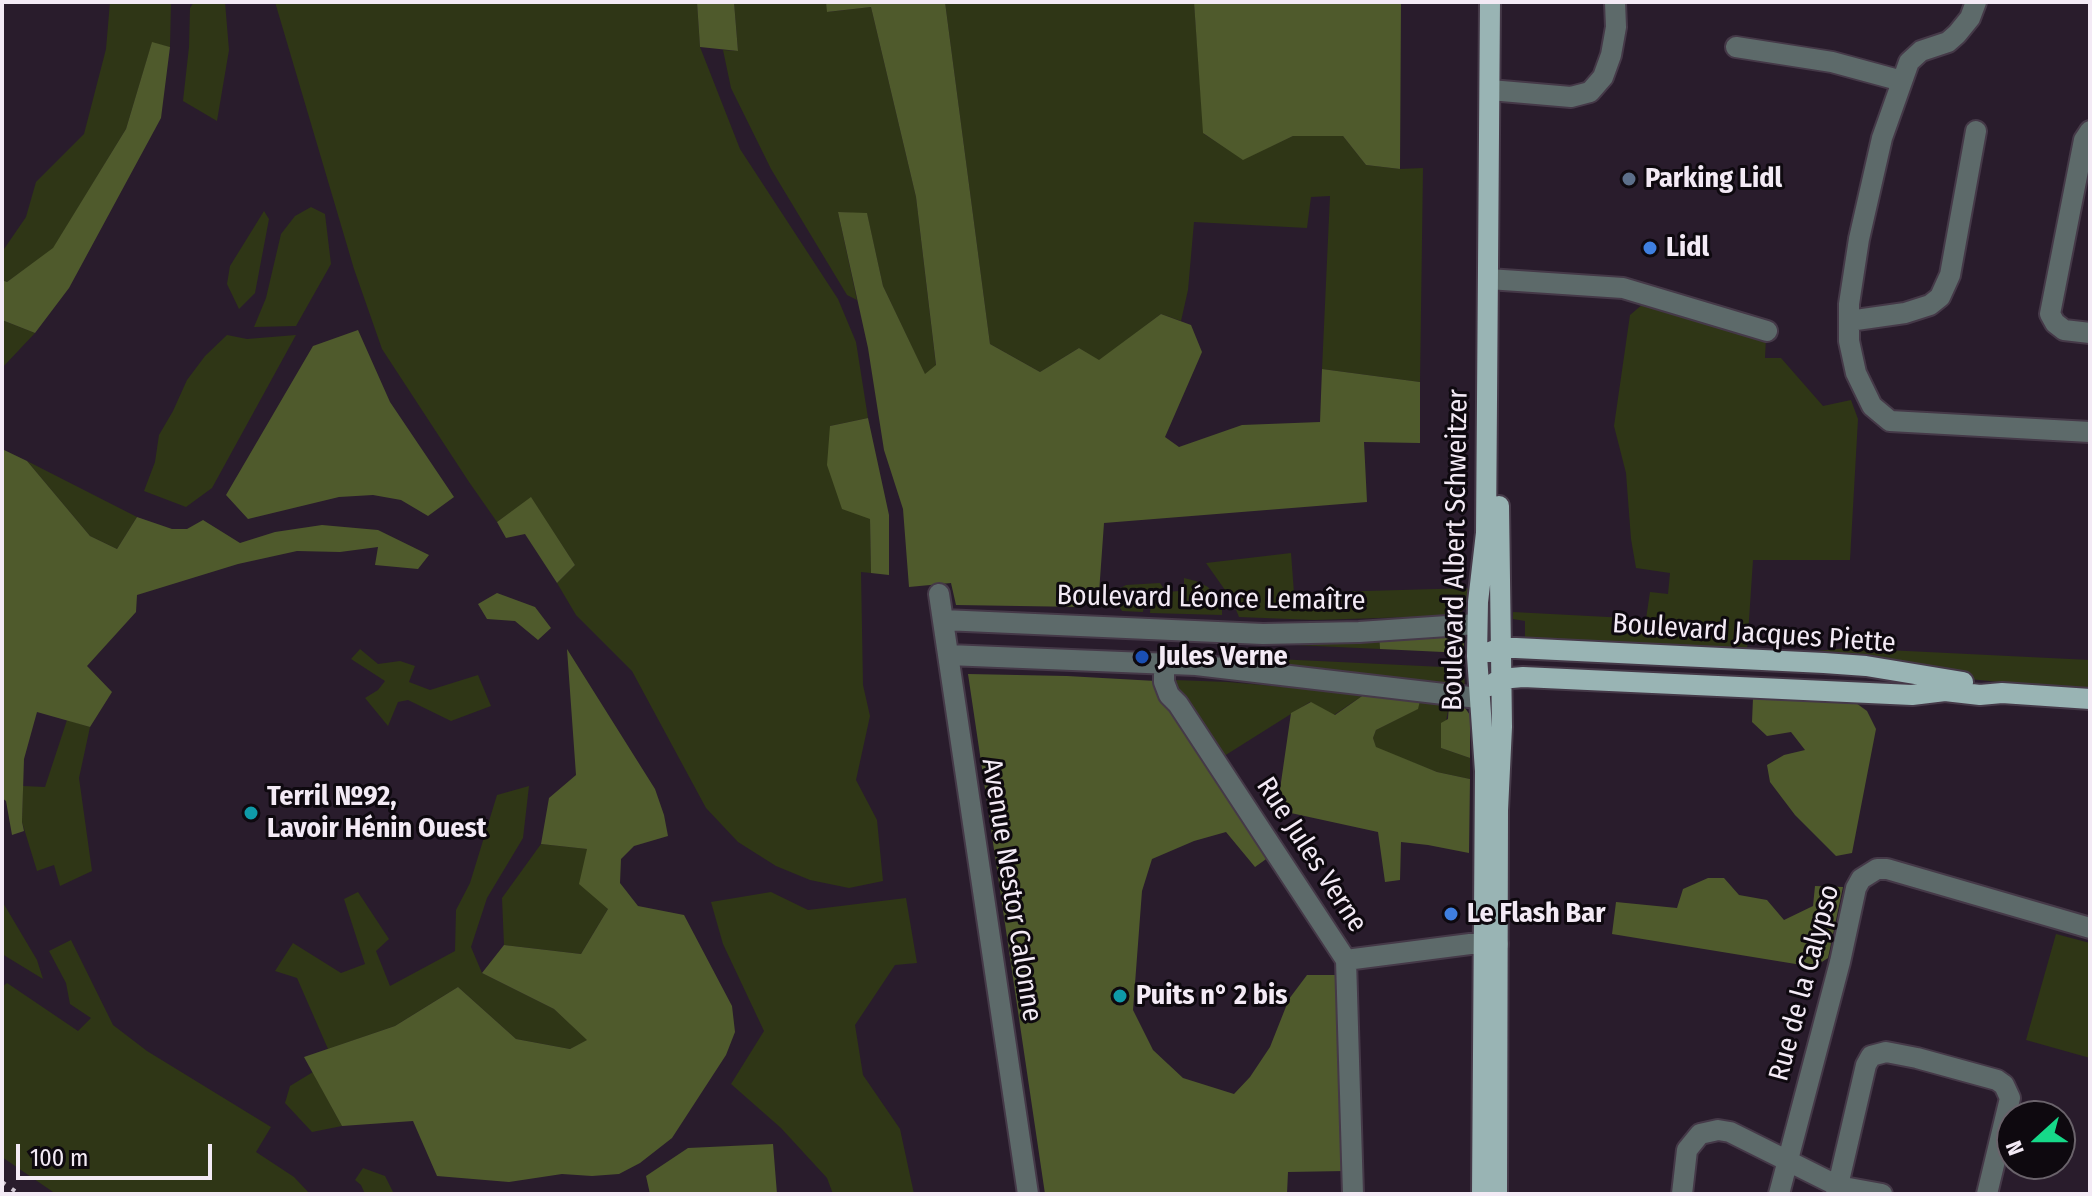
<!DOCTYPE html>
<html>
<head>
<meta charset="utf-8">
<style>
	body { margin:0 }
	#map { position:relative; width:2092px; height:1196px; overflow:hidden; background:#291c2c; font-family:"Fira Sans Condensed",sans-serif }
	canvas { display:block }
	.frame { position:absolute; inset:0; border:4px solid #f3eaf5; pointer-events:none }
	.north { position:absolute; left:1996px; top:1100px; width:80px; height:80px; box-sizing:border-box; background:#0e090f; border:2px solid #6a636b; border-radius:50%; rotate:249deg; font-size:22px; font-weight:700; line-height:32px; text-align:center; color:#f3eaf5 }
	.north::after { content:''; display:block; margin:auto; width:28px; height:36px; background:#16d989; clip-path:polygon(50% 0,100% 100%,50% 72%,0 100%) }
	.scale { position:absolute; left:16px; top:1144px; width:196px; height:36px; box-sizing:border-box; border:4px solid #f3eaf5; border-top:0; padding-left:10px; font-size:24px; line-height:28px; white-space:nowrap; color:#f3eaf5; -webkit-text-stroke:6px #0e090f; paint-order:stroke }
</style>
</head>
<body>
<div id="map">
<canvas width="2092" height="1196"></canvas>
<div class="frame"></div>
<div class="north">N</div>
<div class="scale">100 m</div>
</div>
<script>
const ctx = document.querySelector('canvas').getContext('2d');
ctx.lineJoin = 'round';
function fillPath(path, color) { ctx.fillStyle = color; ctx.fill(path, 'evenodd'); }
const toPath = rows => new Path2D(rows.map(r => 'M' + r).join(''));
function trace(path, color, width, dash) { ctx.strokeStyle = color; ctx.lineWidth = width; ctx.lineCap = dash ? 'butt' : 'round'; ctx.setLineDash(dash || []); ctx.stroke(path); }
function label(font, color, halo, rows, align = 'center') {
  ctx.font = font + ' "Fira Sans Condensed",sans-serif'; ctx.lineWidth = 6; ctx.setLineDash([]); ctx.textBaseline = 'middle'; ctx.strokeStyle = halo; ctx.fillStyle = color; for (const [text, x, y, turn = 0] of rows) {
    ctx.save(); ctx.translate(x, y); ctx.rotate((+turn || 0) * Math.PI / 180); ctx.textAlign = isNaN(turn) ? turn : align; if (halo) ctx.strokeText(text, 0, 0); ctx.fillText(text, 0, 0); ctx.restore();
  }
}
const green = toPath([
	[110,2,171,2,170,47,152,43,126,129,53,249,7,282,2,280,2,252,26,217,36,182,84,134,106,49],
	[194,2,225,2,229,50,217,121,183,101,189,47,190,8],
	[275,2,697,2,700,47,740,149,838,299,856,342,868,418,830,426,870,518,871,573,861,572,863,685,870,716,856,780,877,820,883,881,849,888,810,880,776,866,738,842,706,808,632,671,576,615,557,583,575,565,531,498,497,522,469,482,382,349,354,269],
	[734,2,826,2,828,12,871,7,916,197,936,366,925,375,883,286,867,214,838,212,857,300,847,295,771,169,731,88,723,50,738,51],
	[945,2,1194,2,1204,134,1243,159,1293,136,1343,136,1366,165,1400,169,1423,168,1420,382,1322,369,1330,196,1311,197,1307,228,1194,222,1188,290,1181,321,1161,314,1099,361,1079,348,1040,372,990,344],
	[311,207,325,214,331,264,296,326,254,327,266,298,281,234,295,216],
	[264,211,269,219,255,293,239,309,227,284,230,266],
	[1643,304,1766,338,1765,358,1781,358,1823,406,1851,400,1858,419,1850,560,1753,560,1747,650,1525,639,1525,621,1513,619,1513,612,1646,619,1650,592,1668,594,1670,573,1636,568,1631,539,1626,473,1614,426,1630,315],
	[2,320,35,333,2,368],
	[227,335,247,339,296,335,212,488,186,507,144,491,155,462,159,435,173,411,187,380,205,356],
	[27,461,137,517,117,549,90,536],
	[1291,553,1294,593,1472,588,1470,604,1461,612,1444,616,1314,620,1239,617,1232,600,1206,563],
	[1184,578,1196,581,1208,587,1222,607,1222,615,1150,613,1151,603,1144,602,1143,612,1122,611,1114,597,1117,590,1126,585,1160,583,1166,592,1179,591,1184,586],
	[1379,634,1380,649,1232,642],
	[1846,648,2090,660,2090,691,1969,679,1902,662,1817,651],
	[360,649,378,664,400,661,415,666,409,682,430,690,478,675,491,706,451,721,408,700,398,702,388,726,365,698,378,690,385,681,351,659],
	[1152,653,1464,668,1465,691],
	[1175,680,1228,682,1365,694,1334,715,1310,702,1221,758,1172,694,1178,690],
	[1420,701,1449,705,1441,748,1470,758,1470,779,1437,772,1376,748,1373,738,1376,730,1417,709],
	[67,720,90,727,79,778,92,871,60,886,54,865,37,871,22,822,23,786,45,787],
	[529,786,523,838,487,898,471,947,482,973,554,1009,588,1040,570,1049,516,1039,458,987,395,1026,328,1049,297,978,275,971,293,943,341,973,365,964,344,899,358,892,389,939,376,951,390,986,455,951,456,910,470,883,497,795],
	[541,844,587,849,608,909,581,954,504,945,502,898],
	[771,892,808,910,906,898,917,963,895,965,855,1025,863,1075,900,1129,914,1194,833,1194,827,1178,781,1128,731,1084,764,1031,723,944,711,902],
	[2,901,37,960,43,979,2,954],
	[2056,934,2090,943,2090,1058,2026,1040],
	[71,940,113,1025,147,1051,271,1127,256,1152,294,1177,310,1194,56,1194,2,1157,2,987,7,983,78,1031,91,1018,70,1004,66,983,49,951],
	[313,1072,342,1126,312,1132,285,1103,290,1086],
	[363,1168,385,1176,394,1194,365,1194,361,1185,355,1180]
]);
const forest = toPath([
	[697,2,734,2,738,51,700,47],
	[826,2,945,2,990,344,1040,372,1079,348,1099,360,1161,314,1191,325,1202,352,1165,437,1179,447,1242,425,1320,422,1322,369,1420,382,1420,443,1364,442,1367,502,1104,523,1099,593,1082,607,956,605,951,583,909,587,903,509,884,450,868,348,838,212,867,213,883,286,925,374,936,365,916,197,871,7,827,12],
	[1194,2,1401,2,1400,169,1366,165,1343,136,1293,136,1243,160,1203,133],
	[152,42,170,47,161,118,69,288,35,333,2,320,2,280,7,282,53,248,126,129],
	[358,330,390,402,454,497,428,516,401,500,373,495,339,497,248,519,226,495,313,346],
	[868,418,889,515,889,575,871,573,870,519,842,509,827,465,830,426],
	[2,449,27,461,90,536,117,549,137,517,172,529,187,529,203,520,240,543,275,532,322,525,378,530,429,555,418,569,375,565,378,547,340,552,297,551,238,564,137,595,136,612,87,666,112,692,90,727,37,712,24,759,22,822,24,831,12,835,6,801,2,798],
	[531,497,575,565,557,583,525,534,506,538,497,522],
	[497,593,535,607,551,628,538,640,515,621,487,619,478,604],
	[1464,631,1464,653,1380,649,1379,634],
	[567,649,655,789,664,815,668,836,634,846,621,859,620,883,638,906,684,915,732,1006,735,1032,726,1055,672,1138,640,1163,619,1174,592,1176,562,1174,509,1182,437,1176,413,1121,342,1126,304,1057,395,1026,458,987,516,1039,570,1049,587,1040,554,1009,482,973,504,945,581,954,608,909,579,884,587,849,541,844,549,798,576,775],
	[968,674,1067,676,1156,681,1269,857,1255,867,1226,832,1194,841,1152,859,1142,891,1133,1010,1153,1050,1183,1078,1234,1094,1250,1077,1270,1047,1289,999,1307,975,1339,975,1345,1171,1288,1172,1287,1194,1045,1194],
	[1365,694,1420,701,1418,709,1376,730,1373,738,1376,747,1437,772,1470,779,1469,853,1428,845,1401,842,1400,880,1385,882,1378,832,1277,810,1291,713,1311,702,1335,715],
	[1753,698,1856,703,1867,711,1876,729,1852,853,1836,856,1795,815,1770,782,1767,765,1784,755,1805,750,1791,732,1767,736,1752,722],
	[1449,705,1465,708,1470,715,1470,758,1441,748,1441,723,1448,719],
	[1708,878,1724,878,1739,895,1767,900,1784,920,1813,906,1815,886,1843,887,1828,958,1814,967,1612,934,1616,902,1677,908,1683,889],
	[773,1144,777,1194,650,1194,646,1176,688,1148]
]);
const minor = toPath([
	[1976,2,1970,18,1957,34,1948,42,1921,51,1909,62,1882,138,1859,239,1849,304,1849,341,1856,373,1872,406,1890,421,2090,432],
	[1736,47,1832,62,1902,81],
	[1490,90,1571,97,1590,92,1603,77,1611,55,1616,27,1615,2],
	[2090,131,2084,140,2050,314,2055,323,2064,330,2090,333],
	[1488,279,1623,288,1767,331],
	[1849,321,1905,313,1930,305,1940,297,1950,275,1976,131],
	[939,594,1028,1194],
	[943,620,1263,634,1359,632,1477,624],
	[948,655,1196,665,1478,698],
	[1164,663,1164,682,1169,695,1178,704,1346,960,1353,1194],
	[1346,960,1470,944,1498,944],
	[1682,1194,1687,1150,1700,1134,1718,1130,1730,1132,1838,1186,1882,1194],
	[1779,1194,1840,962,1856,888,1861,879,1877,869,1887,869,2090,928],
	[1836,1194,1866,1065,1871,1056,1886,1052,1917,1058,1997,1080,2004,1085,2010,1098,1987,1194]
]);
const major = toPath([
	[1490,652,1500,648,1516,648,1824,663,1866,666,1963,682],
	[1490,686,1500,679,1523,677,1912,695,1945,691,1980,695,2002,693,2090,699],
	[1482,1194,1485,771,1477,656,1478,602,1486,533,1490,2],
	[1497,1194,1498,810,1502,727,1499,506]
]);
const rail = toPath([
	[2,1182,19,1194]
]);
const markers = [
	[1629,179,8,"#5c6f8a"],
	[1650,248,8,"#3f7fe0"],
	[1142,657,8,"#1a4fb4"],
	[251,813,8,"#0f9aa8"],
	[1451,914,8,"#3f7fe0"],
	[1120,996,8,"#0f9aa8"]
];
const poiNames = [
	["Parking Lidl",1645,179],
	["Lidl",1666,248],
	["Jules Verne",1158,657],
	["Terril №92,",267,797],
	["Lavoir Hénin Ouest",267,829],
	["Le Flash Bar",1467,914],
	["Puits n° 2 bis",1136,996]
];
const streetNames = [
	["Boulevard Albert Schweitzer",1456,550,-89],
	["Boulevard Léonce Lemaître",1211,599,1],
	["Boulevard Jacques Piette",1754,634,4],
	["Rue Jules Verne",1311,855,57],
	["Avenue Nestor Calonne",1011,890,81],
	["Rue de la Calypso",1805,983,-75]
];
fillPath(green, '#2f3616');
fillPath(forest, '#4f5a2c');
trace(minor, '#453948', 24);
trace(major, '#453948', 24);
trace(minor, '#5d6a6a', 20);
trace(major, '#99b4b4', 20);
trace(rail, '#d0c6d2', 4, [4, 8]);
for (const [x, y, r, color] of markers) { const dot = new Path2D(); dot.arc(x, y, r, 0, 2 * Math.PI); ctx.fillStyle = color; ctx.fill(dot); trace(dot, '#0e090f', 3); }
label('bold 28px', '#f3eaf5', '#0e090f', poiNames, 'left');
label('28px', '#f3eaf5', '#0e090f', streetNames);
</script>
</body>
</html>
